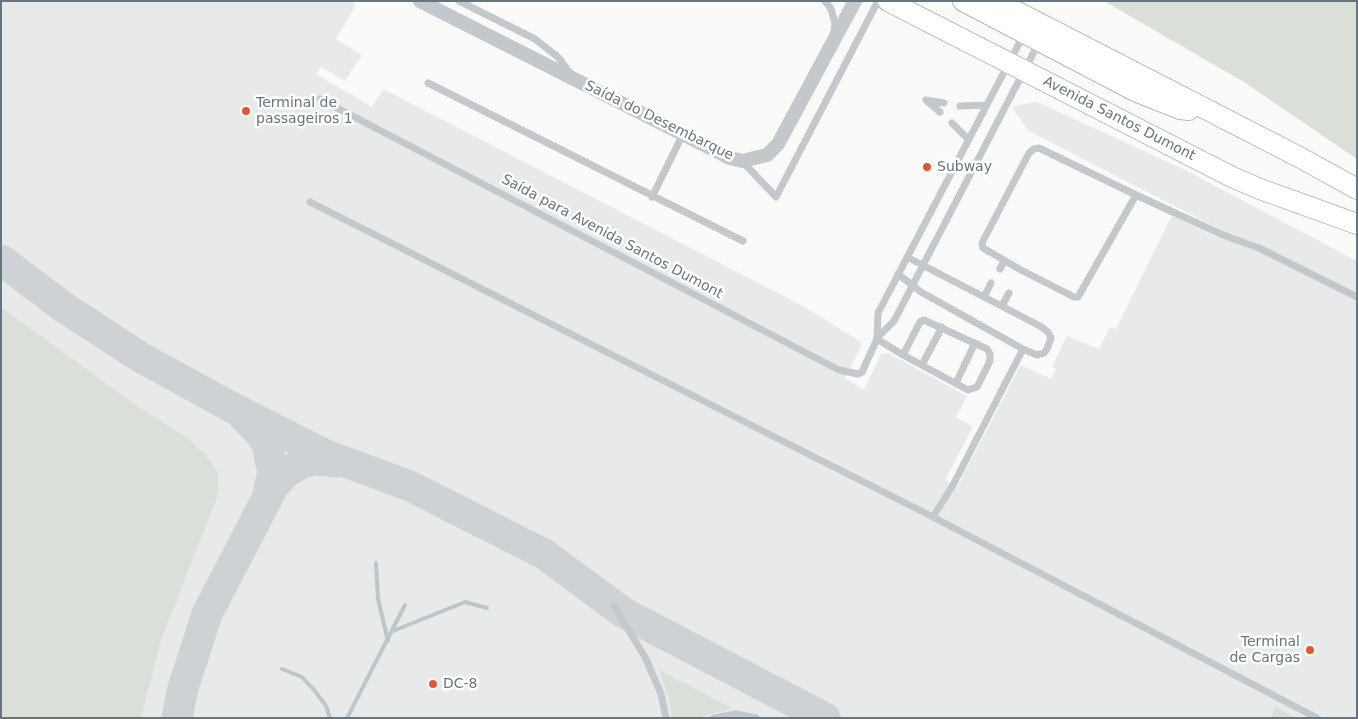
<!DOCTYPE html>
<html>
<head>
<meta charset="utf-8">
<style>
	body { margin:0 }
	#map { position:relative; width:1358px; height:719px; overflow:hidden; background:#fafaf8; font-family:"DejaVu Sans",sans-serif }
	canvas { display:block }
	.frame { position:absolute; inset:0; border:2px solid #657683; pointer-events:none }
</style>
</head>
<body>
<div id="map">
<canvas width="1358" height="719"></canvas>
<div class="frame"></div>
</div>
<script>
const ctx = document.querySelector('canvas').getContext('2d');
ctx.lineJoin = 'round';
function fillPath(path, color) { ctx.fillStyle = color; ctx.fill(path, 'evenodd'); }
const toPath = rows => new Path2D(rows.map(r => 'M' + r).join(''));
function trace(path, color, width, dash) { ctx.strokeStyle = color; ctx.lineWidth = width; ctx.lineCap = dash ? 'butt' : 'round'; ctx.setLineDash(dash || []); ctx.stroke(path); }
function label(font, color, halo, rows, align = 'center') {
  ctx.font = font + ' "DejaVu Sans",sans-serif'; ctx.lineWidth = 5; ctx.setLineDash([]); ctx.textBaseline = 'middle'; ctx.strokeStyle = halo; ctx.fillStyle = color; for (const [text, x, y, turn = 0] of rows) {
    ctx.save(); ctx.translate(x, y); ctx.rotate((+turn || 0) * Math.PI / 180); ctx.textAlign = isNaN(turn) ? turn : align; if (halo) ctx.strokeText(text, 0, 0); ctx.fillText(text, 0, 0); ctx.restore();
  }
}
const built = toPath([
	[1,1,351,1,356,5,336,39,362,55,345,81,321,67,316,74,372,107,383,89,801,305,863,343,845,378,864,390,881,354,888,353,967,396,956,417,973,427,945,480,957,487,1021,365,1051,379,1056,369,1052,367,1067,336,1099,349,1110,327,1116,329,1172,215,1216,237,1221,239,1225,232,1029,131,1012,108,1018,105,1037,102,1183,169,1357,261,1357,718,1,718]
]);
const green = toPath([
	[1104,1,1357,1,1357,159,1244,82],
	[1,307,137,406,188,438,204,453,218,472,218,490,216,500,161,640,141,718,1,718],
	[659,670,732,708,698,718,672,718,669,699],
	[1276,707,1296,718,1271,718]
]);
const stream = toPath([
	[376,563,378,599,388,641],
	[393,631,465,602,487,608],
	[282,669,302,677,315,691,326,706,330,718],
	[347,718,405,605]
]);
const taxiway = toPath([
	[1,260,62,306,140,357,233,408,326,455,410,486,544,554,624,613,825,718],
	[244,417,259,432,267,444,273,472,267,498],
	[177,718,183,688,207,614,274,485,287,472,304,462,317,460,338,462]
]);
const service = toPath([
	[459,1,535,39,559,58,570,73],
	[825,1,831,9,835,23,834,31],
	[428,83,743,241],
	[320,99,839,370,858,374,862,372,877,339,878,313,1024,34],
	[926,100,940,112],
	[926,100,944,103],
	[960,106,986,105],
	[952,123,968,139],
	[742,161,776,197,878,1],
	[1136,195,1078,297,1074,297,1021,270,983,248,982,243,1029,153,1034,149,1039,148,1136,195,1223,235,1259,248,1357,297],
	[652,197,683,134],
	[310,202,933,517,1317,718],
	[1000,269,1004,261],
	[898,274,921,292,1023,349,1037,355,1044,353,1047,349,1051,338,1048,332,1040,326,907,257],
	[984,297,991,283],
	[1002,306,1009,293],
	[877,338,894,321,1039,42],
	[877,339,903,355,968,390,977,387,990,361,990,354,987,349,924,320,920,322,903,355],
	[922,365,942,327],
	[956,383,975,343],
	[933,517,953,485,1023,349],
	[614,606,646,659,661,694,666,718],
	[714,718,736,714,756,718]
]);
const minor = toPath([
	[420,1,730,158,742,161,767,155,778,144,855,1]
]);
const secondary = toPath([
	[888,1,1232,177,1260,189,1357,224],
	[963,1,1135,91,1180,109,1189,110],
	[996,1,1301,158,1357,189]
]);
const markers = [
	[246,111,5,"#e4572e"],
	[927,167,5,"#e4572e"],
	[1310,650,5,"#e4572e"],
	[433,684,5,"#e4572e"]
];
const poiNames = [
	["Terminal de",256,103],
	["passageiros 1",256,119],
	["Subway",937,167],
	["Terminal",1300,642,"right"],
	["de Cargas",1300,658,"right"],
	["DC-8",443,684]
];
const streetNames = [
	["Avenida Santos Dumont",1119,119,27],
	["Saída do Desembarque",659,121,26],
	["Saída para Avenida Santos Dumont",612,237,28]
];
fillPath(built, '#e8e9e9');
fillPath(green, '#dadfd7');
trace(stream, '#bbc7cb', 4);
trace(taxiway, '#ced2d4', 31);
trace(secondary, '#b3babf', 22);
trace(service, '#c3c8cc', 7);
trace(minor, '#c3c8cc', 14);
trace(secondary, '#fff', 20);
for (const [x, y, r, color] of markers) { const dot = new Path2D(); dot.arc(x, y, r, 0, 2 * Math.PI); ctx.fillStyle = color; ctx.fill(dot); trace(dot, '#fff', 2); }
label('14px', '#657683', '#fff', poiNames, 'left');
label('14px', '#657683', '#fff', streetNames);
</script>
</body>
</html>
